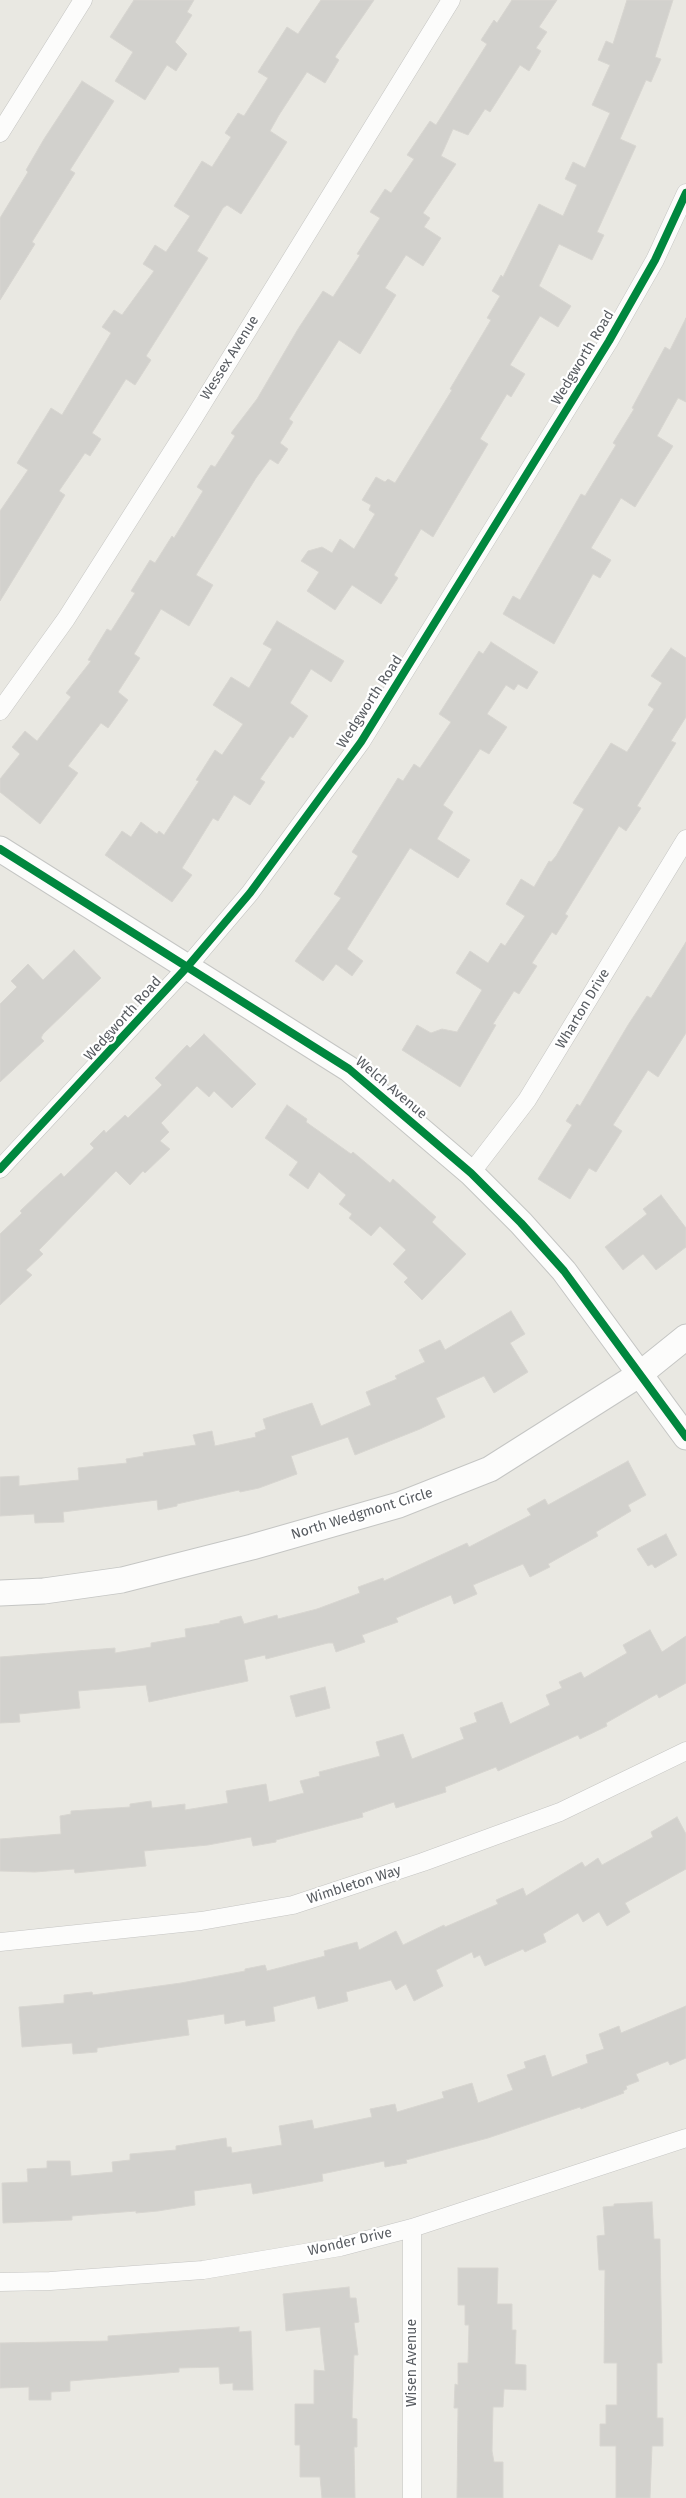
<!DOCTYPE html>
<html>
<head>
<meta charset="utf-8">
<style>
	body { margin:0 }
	canvas { display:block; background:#e9e8e2 }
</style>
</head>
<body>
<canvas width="686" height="2498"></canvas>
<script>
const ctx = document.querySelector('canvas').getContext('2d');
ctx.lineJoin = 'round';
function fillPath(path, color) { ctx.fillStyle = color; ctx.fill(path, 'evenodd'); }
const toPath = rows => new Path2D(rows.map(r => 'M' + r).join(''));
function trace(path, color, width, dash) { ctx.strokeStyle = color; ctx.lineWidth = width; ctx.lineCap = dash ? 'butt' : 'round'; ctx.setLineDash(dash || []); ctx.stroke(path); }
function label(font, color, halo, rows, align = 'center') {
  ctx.font = font + ' "Fira Sans",sans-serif'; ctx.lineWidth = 4.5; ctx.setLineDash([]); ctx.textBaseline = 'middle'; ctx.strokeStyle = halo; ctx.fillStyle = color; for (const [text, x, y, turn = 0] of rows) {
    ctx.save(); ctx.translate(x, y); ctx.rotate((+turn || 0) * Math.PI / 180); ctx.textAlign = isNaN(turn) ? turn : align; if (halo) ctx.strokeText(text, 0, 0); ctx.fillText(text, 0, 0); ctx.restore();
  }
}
const building = toPath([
	[134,0,194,0,187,12,192,15,175,42,187,54,176,71,167,65,145,100,115,81,133,52,110,37,134,0],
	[321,0,374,0,335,57,339,60,325,83,307,72,279,115,270,131,287,142,241,214,227,205,223,208,197,251,208,258,146,356,151,360,135,385,126,379,92,433,101,439,90,456,85,453,59,491,65,495,0,601,0,511,28,470,17,463,51,408,62,415,111,333,102,327,114,310,122,315,154,271,143,264,155,245,166,252,190,216,174,206,202,161,212,167,231,137,225,133,238,113,244,116,268,78,258,72,287,27,298,34,321,0],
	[512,0,557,0,539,27,547,32,536,48,541,51,529,71,520,65,490,112,485,109,468,135,453,129,441,156,456,164,423,213,430,218,424,227,441,238,423,266,406,255,385,288,396,295,360,354,339,340,289,419,293,422,280,443,288,449,278,464,270,459,256,478,196,575,213,585,189,626,161,609,134,654,140,658,118,692,128,700,108,728,101,723,68,766,78,773,40,824,0,792,0,779,20,754,12,747,25,731,37,741,71,697,66,693,91,661,88,660,107,629,111,631,135,593,131,591,150,560,155,563,172,536,174,538,203,491,197,487,211,465,215,467,235,436,231,433,257,399,298,329,323,291,333,297,360,255,357,254,380,218,370,212,385,189,391,193,414,159,407,155,430,121,436,125,487,44,481,40,494,20,497,23,512,0],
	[627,0,673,0,655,57,661,59,651,82,646,80,620,139,636,146,597,232,604,235,592,260,559,244,539,286,571,306,558,327,540,316,510,365,525,374,511,397,507,394,480,439,488,444,433,537,421,529,394,575,398,578,381,604,352,585,335,610,307,591,319,572,301,561,308,551,322,547,332,553,340,539,354,549,375,514,369,510,371,505,362,500,376,477,385,482,388,479,395,483,452,390,450,389,491,320,487,318,500,296,492,291,501,275,503,277,539,204,563,216,577,185,565,179,573,162,585,168,610,113,592,105,610,65,598,60,606,41,613,44,627,0],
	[82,81,114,101,70,170,75,173,32,242,35,244,0,300,0,218,28,172,26,170,44,139,82,81],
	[686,318,686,402,678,398,657,436,673,446,635,507,621,498,591,548,611,560,600,578,593,574,554,644,503,614,513,596,520,600,581,494,585,496,616,445,613,443,634,409,632,408,665,347,670,350,686,318],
	[277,621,344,661,331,682,311,669,290,703,308,716,293,738,290,736,260,779,265,782,250,805,234,795,218,821,213,818,182,868,192,875,172,902,105,855,122,831,131,837,141,822,157,834,159,831,164,835,199,781,196,780,215,750,222,755,243,724,213,705,231,677,249,688,272,649,263,644,277,621],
	[491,642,538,672,527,689,518,684,514,690,506,685,487,714,507,727,489,754,480,749,443,805,453,812,437,839,470,860,458,878,410,848,347,949,363,961,352,976,336,964,323,981,295,961,341,898,334,894,358,856,352,852,398,778,403,781,414,764,420,768,451,722,439,714,479,651,483,654,491,642],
	[671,648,686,658,686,717,671,741,676,743,637,806,641,808,626,831,619,826,565,914,568,916,556,935,552,932,532,963,537,966,519,994,514,991,493,1024,496,1025,460,1087,402,1050,417,1025,431,1033,442,1029,457,1032,482,990,456,973,470,951,488,963,501,943,505,946,525,916,506,904,521,879,534,887,549,861,551,862,556,856,584,809,573,803,611,743,627,752,654,709,648,705,662,683,651,676,671,648],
	[686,942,686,1033,658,1077,648,1070,613,1125,622,1131,596,1172,589,1168,570,1199,538,1179,572,1125,566,1121,577,1104,580,1106,628,1025,647,996,651,998,686,942],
	[74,950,101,978,43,1034,41,1038,44,1041,0,1082,0,1004,17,987,11,981,28,964,43,980,74,950],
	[204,1034,256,1084,232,1108,214,1091,209,1097,197,1086,161,1123,169,1132,160,1141,170,1149,145,1173,143,1171,130,1185,116,1171,39,1250,43,1254,26,1270,32,1275,0,1305,0,1234,22,1213,20,1211,40,1192,61,1173,64,1177,94,1148,90,1144,104,1130,106,1133,125,1115,128,1118,162,1085,155,1078,187,1045,190,1048,204,1034],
	[287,1105,307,1119,306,1122,351,1154,353,1152,390,1183,393,1179,436,1217,432,1222,466,1254,422,1300,404,1282,408,1278,393,1264,406,1250,380,1226,371,1236,349,1218,352,1214,339,1204,346,1195,319,1172,308,1189,289,1175,298,1162,265,1138,287,1105],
	[661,1195,686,1228,686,1247,656,1270,643,1254,623,1270,605,1247,647,1214,643,1209,661,1195],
	[511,1311,525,1334,510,1343,528,1372,494,1393,484,1376,436,1398,445,1417,420,1429,355,1455,348,1437,291,1456,297,1474,259,1488,240,1492,239,1490,177,1504,177,1506,158,1510,157,1500,63,1512,64,1522,35,1523,34,1514,0,1516,0,1477,19,1476,19,1486,79,1480,78,1468,127,1463,126,1459,144,1456,143,1453,196,1445,193,1435,212,1431,215,1446,256,1437,255,1433,266,1429,263,1419,312,1403,321,1426,371,1405,366,1392,397,1379,395,1376,425,1362,419,1350,440,1340,445,1350,511,1311],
	[628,1461,646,1495,628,1505,631,1511,596,1532,598,1536,548,1564,550,1567,530,1577,523,1564,473,1585,477,1594,454,1604,451,1595,396,1618,398,1622,362,1635,365,1642,336,1652,333,1643,328,1643,266,1659,265,1655,244,1660,248,1681,149,1702,146,1685,78,1691,80,1708,19,1714,20,1722,0,1723,0,1657,115,1648,115,1653,151,1647,151,1643,186,1637,185,1629,220,1623,220,1621,241,1616,244,1624,277,1615,278,1619,317,1609,360,1593,358,1587,383,1578,384,1581,467,1543,469,1547,531,1515,527,1509,545,1499,548,1505,628,1461],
	[666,1534,677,1555,655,1568,652,1564,648,1566,637,1549,666,1534],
	[650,1630,662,1652,686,1636,686,1683,659,1698,657,1694,606,1723,607,1726,580,1739,578,1735,498,1771,496,1767,445,1787,446,1792,396,1808,394,1802,362,1813,363,1817,276,1840,276,1842,253,1846,251,1837,208,1845,144,1851,146,1866,75,1873,74,1869,35,1872,0,1871,0,1839,61,1834,60,1816,71,1814,71,1811,130,1807,130,1804,151,1801,152,1808,185,1804,185,1810,228,1803,226,1791,266,1784,269,1802,304,1793,300,1781,320,1776,319,1772,380,1756,376,1742,403,1734,412,1759,464,1739,460,1728,477,1722,474,1713,502,1702,510,1724,550,1705,546,1695,562,1688,559,1682,581,1672,584,1678,627,1653,623,1645,650,1630],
	[325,1687,330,1708,296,1717,290,1696,325,1687],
	[677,1817,686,1834,686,1869,625,1903,630,1912,607,1926,599,1912,583,1922,578,1913,543,1934,546,1942,525,1952,523,1949,485,1966,480,1955,474,1958,472,1952,436,1970,443,1986,414,2001,406,1984,396,1990,391,1980,346,1992,348,2001,318,2009,315,1996,273,2007,275,2021,246,2026,245,2020,225,2024,224,2014,187,2020,189,2035,97,2048,97,2052,73,2054,72,2043,22,2047,19,2007,64,2003,64,1995,92,1992,93,1995,181,1983,245,1971,245,1969,265,1965,267,1971,325,1956,324,1951,357,1942,359,1950,396,1931,403,1945,444,1925,445,1927,498,1904,496,1900,523,1888,526,1896,582,1862,585,1867,598,1858,602,1865,653,1837,651,1832,677,1817],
	[686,2006,686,2058,670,2065,668,2061,636,2074,639,2081,626,2086,627,2089,623,2091,624,2093,581,2109,580,2107,488,2138,406,2160,407,2163,385,2167,384,2161,322,2174,323,2181,253,2194,251,2183,194,2191,195,2205,158,2211,136,2213,136,2211,72,2216,72,2220,3,2223,2,2183,28,2182,27,2169,47,2168,47,2161,70,2161,71,2176,113,2172,112,2162,130,2160,130,2154,176,2150,176,2146,226,2138,227,2147,231,2147,232,2153,282,2145,279,2126,312,2120,314,2129,372,2117,370,2109,395,2104,397,2112,444,2098,442,2092,472,2083,478,2103,513,2090,507,2075,526,2068,524,2062,545,2055,552,2077,588,2063,586,2055,604,2049,599,2034,619,2026,621,2033,686,2006],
	[652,2202,654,2239,660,2239,662,2363,657,2363,657,2418,663,2418,663,2446,652,2446,650,2498,616,2498,616,2446,600,2446,600,2424,606,2424,606,2405,617,2405,617,2363,604,2363,605,2270,599,2270,597,2236,605,2235,603,2207,614,2206,614,2204,652,2202],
	[458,2268,498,2268,497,2304,512,2304,512,2330,516,2330,515,2364,526,2365,526,2390,504,2389,503,2407,493,2407,492,2451,494,2462,503,2462,503,2498,457,2498,458,2408,454,2408,455,2384,458,2385,458,2363,468,2363,469,2325,465,2325,465,2305,458,2305,458,2268],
	[349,2287,350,2298,356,2298,359,2322,354,2323,358,2355,354,2355,352,2418,357,2419,357,2447,354,2447,355,2498,322,2498,320,2477,300,2477,300,2445,295,2445,295,2404,314,2404,314,2370,325,2371,320,2327,286,2331,283,2294,349,2287],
	[239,2327,239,2332,251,2331,253,2390,233,2390,233,2383,220,2384,219,2367,179,2368,179,2372,70,2381,70,2391,51,2392,51,2400,29,2400,29,2387,0,2388,0,2343,108,2341,108,2336,239,2327]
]);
const street = toPath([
	[0,133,83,0],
	[0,711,66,619,193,419,451,0],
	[0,1169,188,966,250,893,361,742,609,341,655,260,686,193],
	[471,1173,527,1100,686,839],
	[0,1942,201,1921,293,1905,423,1862,560,1812,686,1751],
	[412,2228,412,2498],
	[0,2282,50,2281,203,2270,340,2247,412,2228,686,2138]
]);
const secondary = toPath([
	[0,849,349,1069,471,1173,521,1223,564,1271,686,1437],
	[0,1593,44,1591,122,1580,252,1547,399,1505,490,1469,640,1374,686,1337]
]);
const cycleway = toPath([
	[0,849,349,1069,471,1173,521,1223,564,1271,686,1437],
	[0,1169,188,966,250,893,361,742,609,341,655,260,686,193]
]);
const streetNames = [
	["Wessex Avenue",230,358,-58],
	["Wedgworth Road",583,358,-59],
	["Wedgworth Road",370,702,-57],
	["Wharton Drive",583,1009,-59],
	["Wedgworth Road",123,1019,-48],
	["Welch Avenue",391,1088,40],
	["North Wedgmont Circle",362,1514,-17],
	["Wimbleton Way",354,1885,-18],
	["Wonder Drive",350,2242,-13],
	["Wisen Avenue",412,2363,-90]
];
fillPath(building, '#d2d1cd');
trace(building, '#d8d6d1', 1);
trace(street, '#c5c5c3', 19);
trace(secondary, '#c5c6c4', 27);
trace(street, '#fcfcfb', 18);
trace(secondary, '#fcfcfb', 25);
trace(cycleway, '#00873e', 8);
label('14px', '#585c61', '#fff', streetNames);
</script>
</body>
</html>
